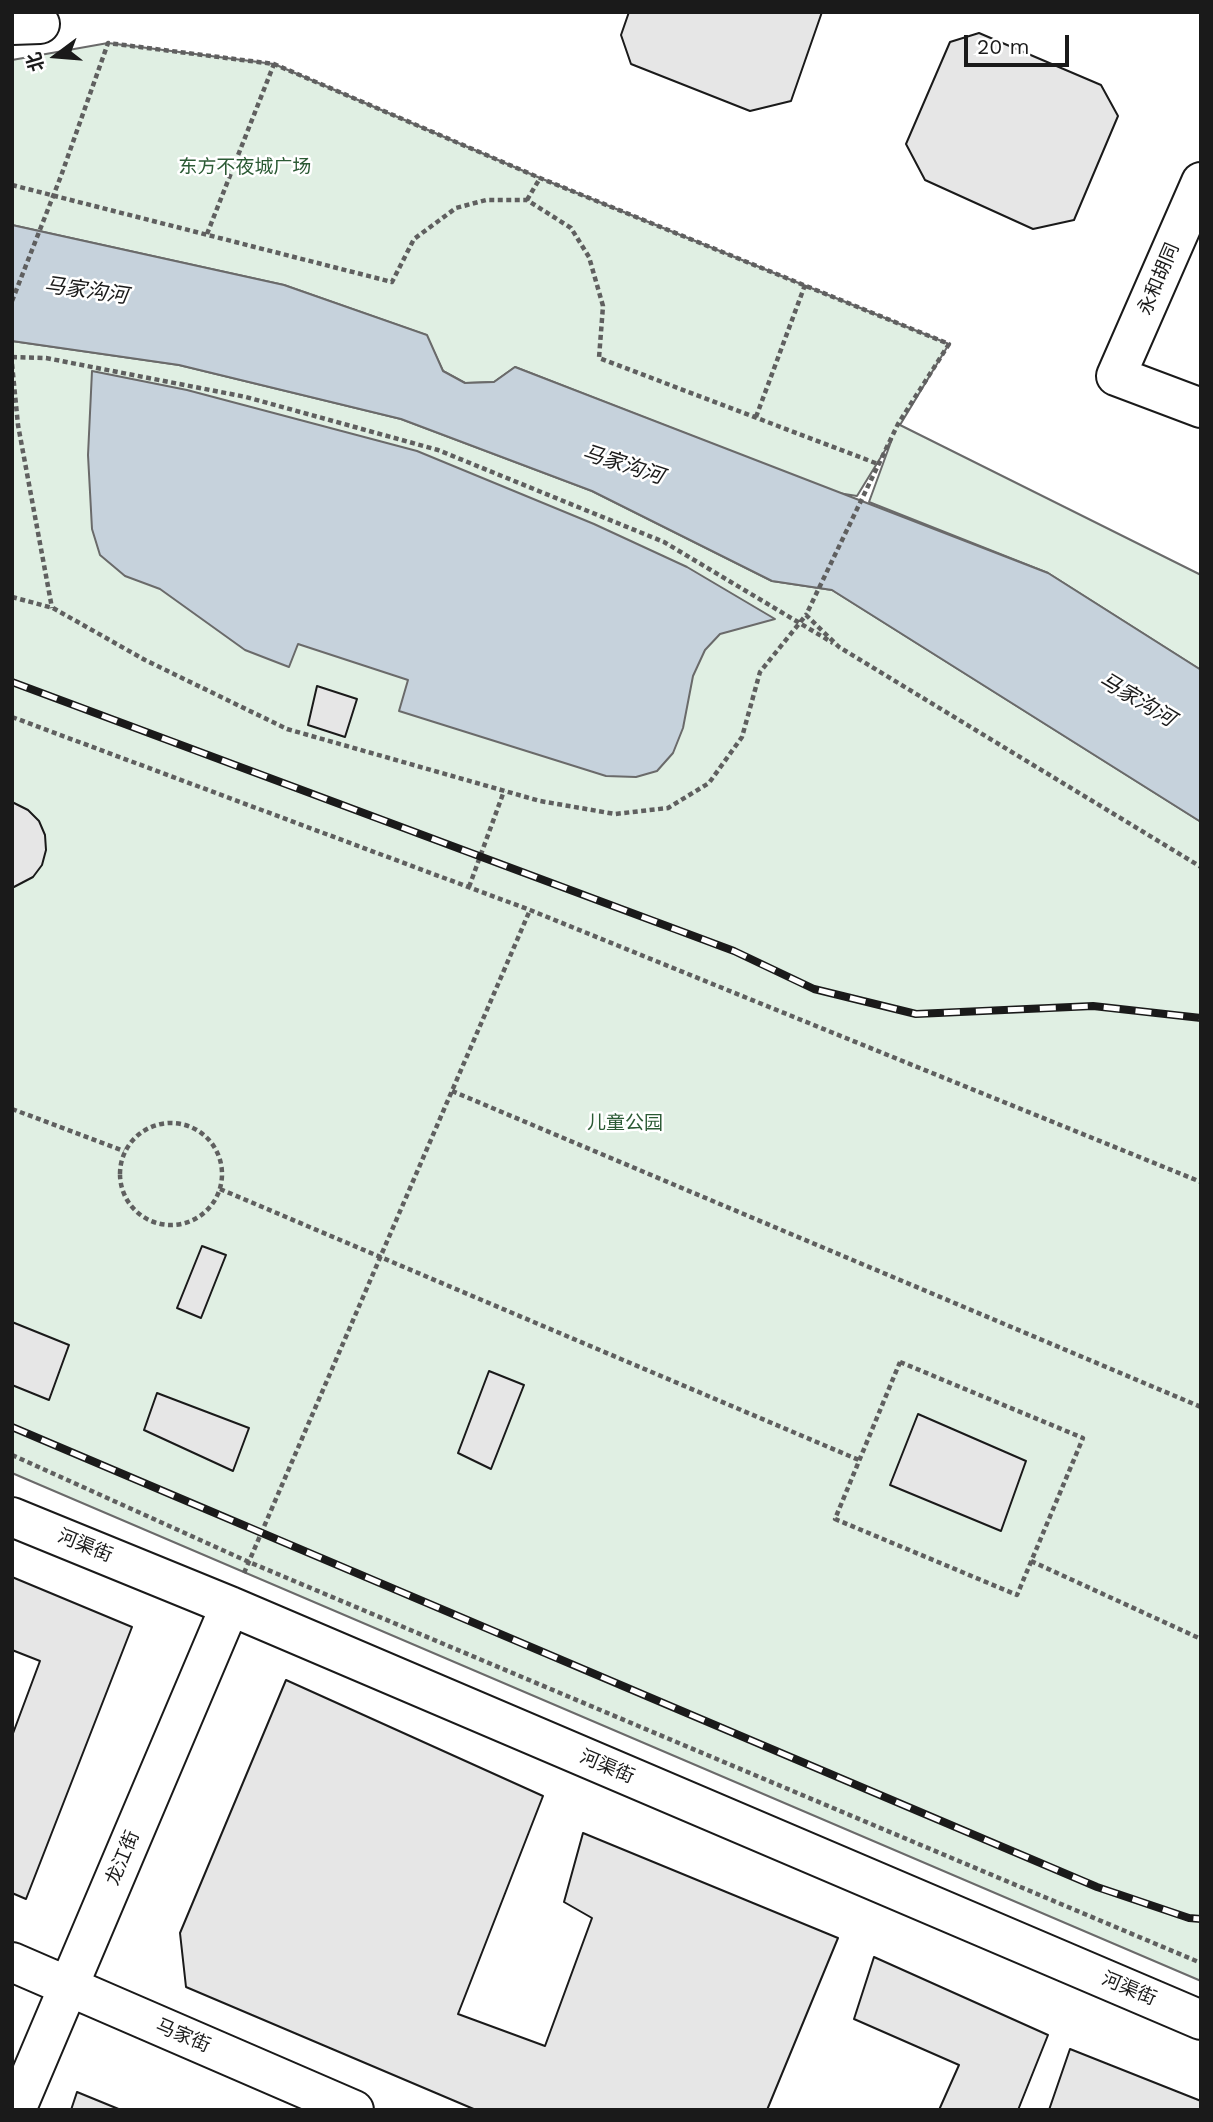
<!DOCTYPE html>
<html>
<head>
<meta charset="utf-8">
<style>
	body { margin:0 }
	#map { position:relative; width:1213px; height:2122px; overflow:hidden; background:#fff; font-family:"Work Sans","Noto Sans SC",sans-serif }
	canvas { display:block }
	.frame { position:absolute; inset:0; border:14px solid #1a1a1a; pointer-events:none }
	.north { position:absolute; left:21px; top:21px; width:70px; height:70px; -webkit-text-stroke:5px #fff; paint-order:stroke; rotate:254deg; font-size:19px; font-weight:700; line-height:28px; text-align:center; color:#1a1a1a }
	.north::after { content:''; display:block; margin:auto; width:24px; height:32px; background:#1a1a1a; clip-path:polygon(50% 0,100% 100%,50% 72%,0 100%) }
	.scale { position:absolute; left:964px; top:35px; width:105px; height:32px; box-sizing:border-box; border:4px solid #1a1a1a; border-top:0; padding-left:9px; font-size:21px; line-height:24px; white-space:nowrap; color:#1a1a1a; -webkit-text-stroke:5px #fff; paint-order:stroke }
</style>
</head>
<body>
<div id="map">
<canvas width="1213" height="2122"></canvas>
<div class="frame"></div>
<div class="north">北</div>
<div class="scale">20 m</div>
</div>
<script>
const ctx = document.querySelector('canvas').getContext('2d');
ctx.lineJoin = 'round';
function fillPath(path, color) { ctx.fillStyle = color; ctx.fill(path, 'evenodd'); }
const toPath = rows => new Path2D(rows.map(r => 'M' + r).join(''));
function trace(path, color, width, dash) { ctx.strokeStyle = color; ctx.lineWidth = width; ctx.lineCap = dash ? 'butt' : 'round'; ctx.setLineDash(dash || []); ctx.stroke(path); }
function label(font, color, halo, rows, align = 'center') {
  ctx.font = font + ' "Work Sans","Noto Sans SC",sans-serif'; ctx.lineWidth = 5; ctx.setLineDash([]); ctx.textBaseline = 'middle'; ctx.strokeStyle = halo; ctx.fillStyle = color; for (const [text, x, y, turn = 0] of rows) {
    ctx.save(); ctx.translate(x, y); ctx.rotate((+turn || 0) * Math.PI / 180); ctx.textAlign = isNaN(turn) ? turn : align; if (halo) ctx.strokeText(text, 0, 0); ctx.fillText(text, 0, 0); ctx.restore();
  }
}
const green = toPath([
	[108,43,274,64,540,178,949,344,900,425,1201,575,1201,670,1048,573,869,502,892,439,857,496,838,493,515,367,494,382,465,383,443,371,426,335,284,285,12,225,12,60,108,43],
	[12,341,179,365,401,419,592,491,772,581,832,590,1201,822,1201,1981,12,1473,12,341]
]);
const water = toPath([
	[12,225,284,285,427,335,443,371,465,383,494,382,515,367,1048,573,1201,670,1201,822,832,590,772,581,592,491,401,419,179,365,12,341,12,225],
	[92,371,187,390,417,451,594,524,687,567,775,619,720,634,705,650,693,676,683,728,673,753,657,771,636,777,606,776,399,711,408,680,298,644,289,667,276,662,245,650,160,589,125,576,100,555,92,529,88,455,92,371]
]);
const building = toPath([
	[629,12,822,12,791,101,750,111,631,64,621,35,629,12],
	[979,33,1101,85,1118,116,1074,220,1033,229,925,180,906,144,950,42,979,33],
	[317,686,357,699,345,737,308,725,317,686],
	[12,802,28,810,39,821,45,835,46,850,42,865,33,877,12,888,12,802],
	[202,1246,226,1255,201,1318,177,1308,202,1246],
	[12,1322,69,1345,49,1400,12,1385,12,1322],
	[489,1371,524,1385,491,1469,458,1453,489,1371],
	[157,1393,249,1428,233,1471,144,1430,157,1393],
	[918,1414,1026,1461,1001,1531,890,1485,918,1414],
	[12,1577,132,1627,26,1899,12,1893,12,1736,40,1661,12,1650,12,1577],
	[286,1680,543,1796,458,2014,545,2046,592,1918,564,1902,583,1833,838,1938,767,2110,476,2110,186,1987,180,1933,286,1680],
	[874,1957,1048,2035,1018,2110,939,2110,959,2065,854,2019,874,1957],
	[1070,2049,1201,2101,1201,2110,1049,2110,1070,2049],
	[77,2092,121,2110,71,2110,77,2092]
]);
const path = toPath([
	[12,185,392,282,414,239,456,208,486,200,527,200,571,228,589,257,603,306,599,358,878,464],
	[527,200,540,178],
	[207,234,274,64],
	[12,301,61,176,108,43,274,64,540,178,949,344,898,424,806,615],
	[12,357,46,358,246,397,438,450,664,542,833,643],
	[12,364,18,425,52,608],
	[756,417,805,285],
	[12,597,53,608,145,660,287,729,540,801,615,814,668,808,709,783,742,737,760,672,806,615,839,647,1201,867],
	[12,717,530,910,1201,1182],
	[469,887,504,791],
	[452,1091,1201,1407],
	[12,1109,124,1151],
	'120 1174a51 51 0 1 1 102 0a51 51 0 1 1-102 0Z',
	[220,1189,859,1460],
	[900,1362,1083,1438,1017,1595,835,1519,900,1362],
	[12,1455,249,1562,1201,1963],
	[1031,1561,1201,1639],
	[244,1573,530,910]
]);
const minor = toPath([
	[12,25,40,24],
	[1201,182,1116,376,1201,408],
	[12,1517,230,1606,1201,2020],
	[12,1962,354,2110],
	[16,2110,230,1606]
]);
const rail = toPath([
	[12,682,734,951,814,989,916,1014,1093,1006,1201,1018],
	[12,1427,1097,1887,1189,1918,1201,1919]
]);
const parkNames = [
	["东方不夜城广场",245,167],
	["儿童公园",625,1123]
];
const streetNames = [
	["永和胡同",1159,279,-67],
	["河渠街",85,1546,22],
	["河渠街",607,1767,23],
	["龙江街",123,1858,-67],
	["河渠街",1129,1989,23],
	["马家街",183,2036,23]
];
const waterNames = [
	["马家沟河",86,291,8],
	["马家沟河",623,465,18],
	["马家沟河",1137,700,31]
];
fillPath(green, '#e0efe3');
trace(green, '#6a6a6a', 2);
fillPath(water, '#c6d2dc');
trace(water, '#6a6a6a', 2);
fillPath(building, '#e6e6e6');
trace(building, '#1a1a1a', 2);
trace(minor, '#1a1a1a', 42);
trace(path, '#5f5f5f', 4.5, [5, 3.5]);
trace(minor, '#fff', 38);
trace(rail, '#1a1a1a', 8);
trace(rail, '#fff', 5, [16]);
label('19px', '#2b5a34', '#fff', parkNames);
label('19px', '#1a1a1a', '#fff', streetNames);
label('italic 21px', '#1a1a1a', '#fff', waterNames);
</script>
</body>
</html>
